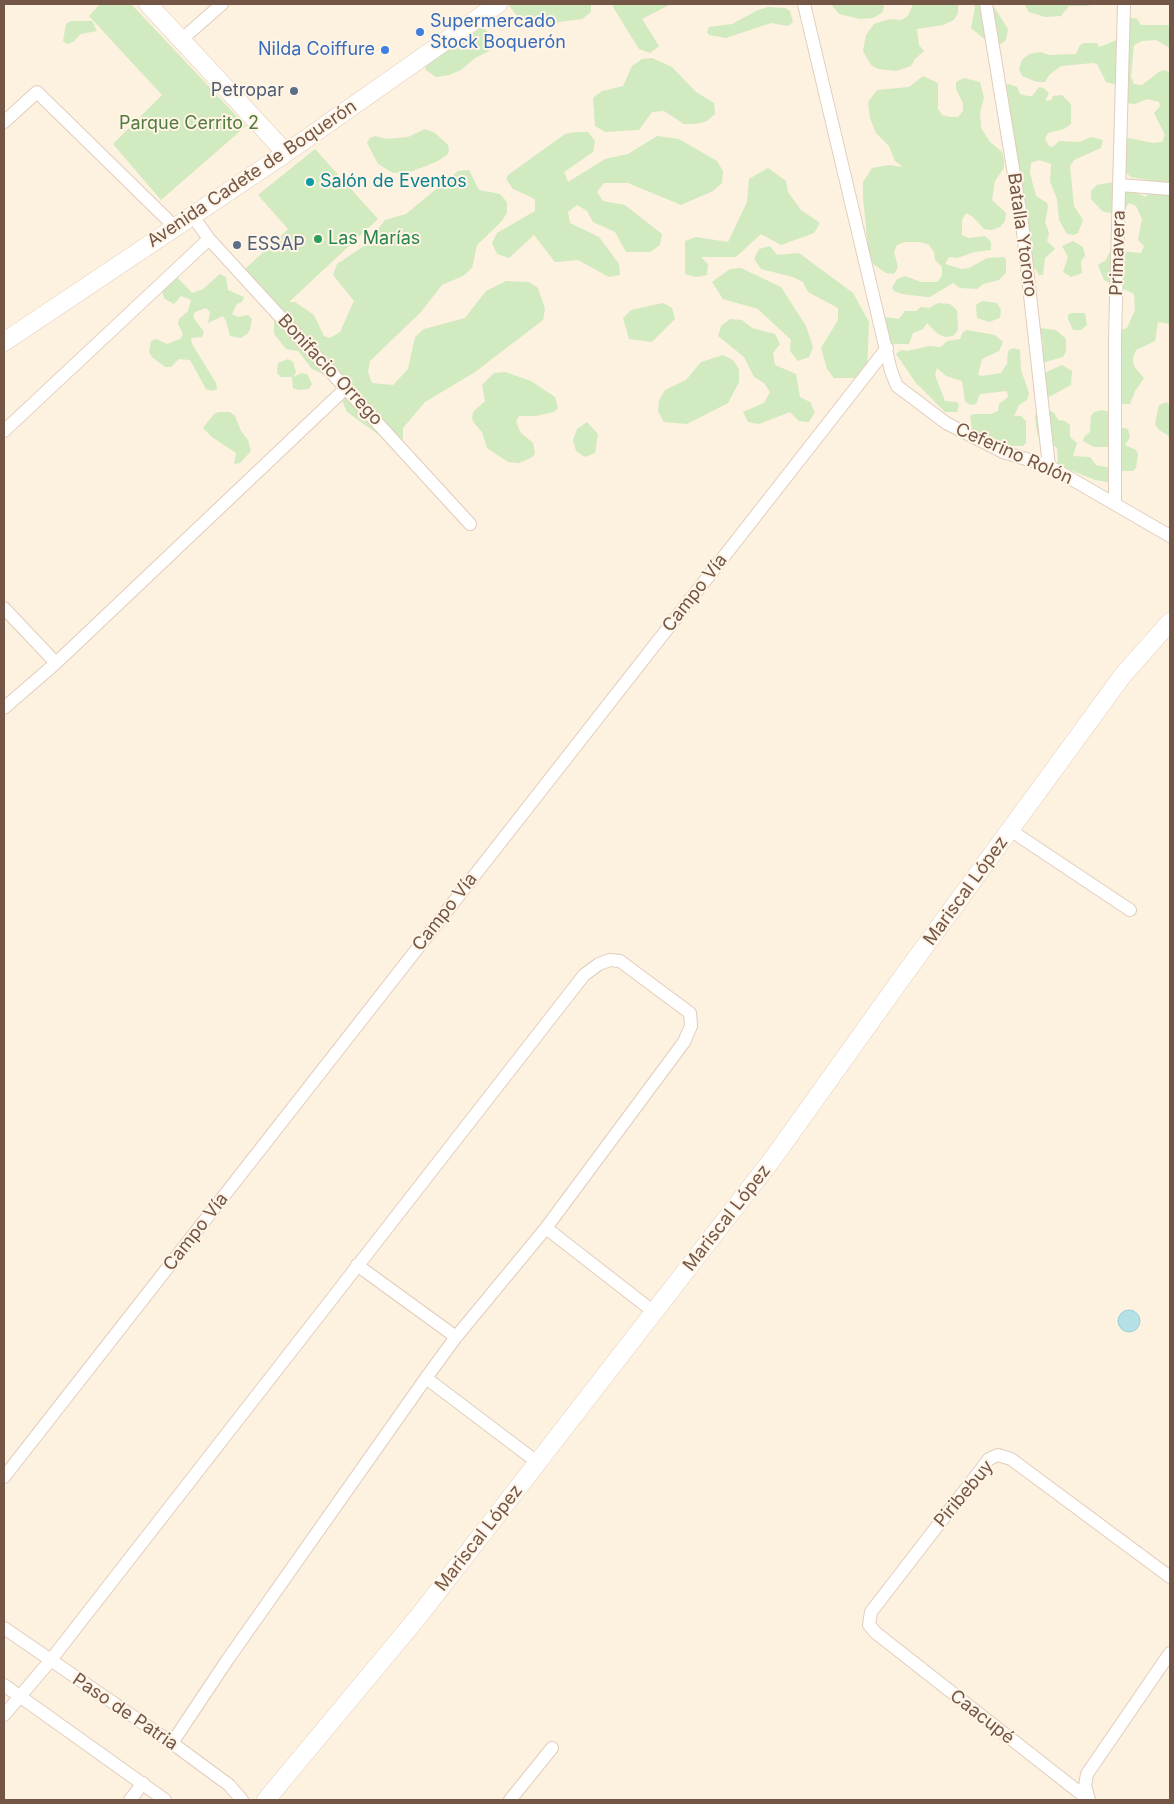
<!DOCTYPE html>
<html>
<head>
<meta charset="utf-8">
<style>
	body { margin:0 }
	#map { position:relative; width:1174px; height:1804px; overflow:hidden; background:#fdf1e0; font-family:Inter,sans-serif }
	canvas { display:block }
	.frame { position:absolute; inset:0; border:5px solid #745647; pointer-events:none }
</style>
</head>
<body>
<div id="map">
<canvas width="1174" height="1804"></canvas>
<div class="frame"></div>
</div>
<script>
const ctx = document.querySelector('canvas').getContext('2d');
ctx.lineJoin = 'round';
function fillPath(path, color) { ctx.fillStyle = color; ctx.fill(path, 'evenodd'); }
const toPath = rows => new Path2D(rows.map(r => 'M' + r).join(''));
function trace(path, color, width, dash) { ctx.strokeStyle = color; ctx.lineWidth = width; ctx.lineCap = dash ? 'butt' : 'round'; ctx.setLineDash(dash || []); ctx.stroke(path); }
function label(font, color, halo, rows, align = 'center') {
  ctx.font = font + ' Inter,sans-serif'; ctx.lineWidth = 4; ctx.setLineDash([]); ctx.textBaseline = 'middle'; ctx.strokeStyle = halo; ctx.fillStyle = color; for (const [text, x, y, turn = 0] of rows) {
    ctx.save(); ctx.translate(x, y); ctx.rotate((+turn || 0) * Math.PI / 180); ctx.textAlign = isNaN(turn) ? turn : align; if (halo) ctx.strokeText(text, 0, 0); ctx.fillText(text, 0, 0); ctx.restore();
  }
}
const green = toPath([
	[100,4,131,4,246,126,161,200,113,144,162,95,89,16],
	[508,4,591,4,591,12,582,19,559,22,550,29,517,16],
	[613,4,671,4,642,19,659,46,650,53,639,49,613,7],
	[831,4,884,4,883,12,873,18,860,19,839,14],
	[913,4,958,4,958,13,954,20,943,25,917,29,919,45,924,51,915,59,911,66,896,71,878,69,871,65,863,51,866,35,874,24,890,19,901,20,908,16],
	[973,4,992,4,1008,29,1006,40,998,46,983,38,971,28,975,7],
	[1024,4,1095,4,1087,6,1069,6,1061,16,1045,17,1029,12],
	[768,7,785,8,790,11,793,22,788,26,771,23,726,38,709,35,707,32,709,27,732,24,758,10],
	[1128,17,1137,19,1141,25,1170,25,1170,48,1156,40,1142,41,1134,45,1131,77,1134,84,1142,85,1160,71,1166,70,1169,73,1170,184,1131,177,1125,172,1122,140,1128,138,1153,143,1162,142,1165,135,1154,113,1160,106,1159,102,1147,99,1135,104,1125,103,1118,85,1106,82,1097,64,1093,63,1061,66,1049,75,1045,82,1037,82,1022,76,1019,69,1022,60,1029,54,1041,52,1049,55,1076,54,1080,45,1084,43,1097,43,1099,47,1117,40],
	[71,21,92,21,97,31,81,34,73,42,67,44,63,41,66,24],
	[479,25,488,32,492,43,489,51,475,58,461,70,449,75,436,77,426,70,425,65],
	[652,58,672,67,696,92,714,103,715,114,707,121,696,124,684,124,664,111,652,112,639,130,605,132,595,126,593,98,602,91,623,86,632,66,642,59],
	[923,76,938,83,938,109,942,115,950,117,958,117,963,111,963,103,956,89,956,82,964,78,980,82,984,98,980,112,981,128,990,142,1002,152,1004,160,1004,168,995,181,992,200,1006,213,1005,221,1000,227,992,230,984,229,973,217,966,213,962,220,962,235,969,238,985,236,991,242,991,250,975,252,957,258,949,257,945,264,961,269,969,268,987,258,1004,257,1006,260,1006,273,999,280,983,284,977,289,960,288,953,283,930,297,926,297,902,294,894,291,892,288,897,279,905,276,921,282,937,282,942,276,942,267,935,260,934,252,929,245,921,242,905,242,897,245,894,252,898,267,894,274,886,273,873,264,868,248,863,198,863,182,872,168,889,165,903,167,895,161,889,146,876,133,870,118,868,102,877,90,909,87],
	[1009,84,1017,87,1020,94,1028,96,1032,96,1039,87,1043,88,1049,93,1045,101,1051,100,1053,96,1062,95,1071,104,1071,124,1064,129,1048,133,1045,139,1049,146,1053,147,1059,141,1080,142,1091,137,1103,140,1101,148,1074,160,1070,166,1074,206,1083,220,1078,233,1074,235,1067,234,1059,220,1057,199,1050,181,1051,164,1039,160,1031,163,1030,173,1035,192,1036,196,1047,203,1048,207,1045,222,1049,233,1047,241,1055,249,1045,258,1043,275,1039,275,1033,265,1005,85],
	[425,129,435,133,448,145,449,150,447,155,436,162,410,172,393,173,378,164,367,143,370,138,375,136,386,139,408,137],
	[576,132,588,132,595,141,593,152,564,172,568,182,605,159,628,154,657,136,679,139,717,161,723,171,722,183,713,191,681,205,628,183,604,183,597,192,603,201,625,205,662,234,660,245,650,252,626,252,615,232,593,222,587,211,577,205,568,212,570,223,599,237,619,264,620,275,609,277,578,260,555,262,534,235,509,258,497,254,492,243,497,233,535,211,535,199,513,189,506,179,508,175,565,134],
	[315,149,378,219,289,302,295,302,314,315,324,336,330,338,340,332,354,301,333,275,337,264,364,246,385,220,406,214,458,171,469,170,479,190,500,194,507,202,507,213,501,222,477,245,472,268,463,276,442,285,421,312,370,361,368,372,372,383,393,385,408,369,415,337,424,329,465,318,486,291,506,281,529,282,538,288,545,309,543,320,475,372,425,402,403,428,403,440,393,445,347,412,333,379,312,369,298,351,286,349,274,334,274,312,244,270,288,229,258,195],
	[768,168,786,181,788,192,801,210,820,223,814,233,781,245,761,234,736,257,701,257,708,264,707,275,696,277,685,274,685,241,696,237,728,242,747,202,749,179],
	[1113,182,1146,197,1148,193,1170,190,1170,324,1158,322,1155,341,1136,350,1133,358,1134,366,1144,378,1135,391,1130,404,1122,404,1115,398,1108,384,1112,343,1119,331,1127,328,1135,310,1134,294,1104,280,1098,265,1106,260,1109,253,1117,251,1141,253,1144,246,1138,240,1142,219,1136,206,1129,203,1122,213,1114,214,1102,211,1091,199,1091,191,1097,185],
	[1073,241,1083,247,1085,256,1081,261,1082,273,1071,277,1063,272,1068,257,1062,246],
	[770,246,777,255,799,253,853,293,869,322,867,370,857,378,834,378,827,369,821,348,838,320,838,308,808,292,803,282,793,277,761,269,754,259,759,249],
	[741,268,781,287,806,326,813,347,809,357,798,361,790,351,791,340,758,309,723,299,712,282,730,269],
	[220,274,226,277,228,290,244,297,242,302,237,304,232,314,238,317,248,315,252,319,250,330,247,334,241,338,230,336,226,321,223,316,208,323,210,312,206,308,195,312,193,317,204,332,202,337,191,338,192,344,216,383,217,389,212,391,206,389,190,360,179,359,171,367,165,367,152,357,149,352,151,341,156,339,167,344,180,339,183,334,178,324,179,319,188,311,191,300,181,296,174,304,165,299,160,288,176,276,192,293,203,289],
	[982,301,997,303,1001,310,1000,318,989,322,977,318,976,305],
	[663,303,672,308,675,319,652,342,629,339,623,318,631,310],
	[938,303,950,304,957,310,958,330,953,336,945,337,938,334,927,323,923,329,913,333,909,344,890,344,885,317,899,319,905,311,916,311,921,307,929,308],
	[1071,313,1085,313,1087,325,1081,330,1073,330,1068,319,1068,315],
	[730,319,742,320,752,328,775,334,780,344,773,353,775,365,796,374,800,397,810,402,815,412,809,422,799,421,790,412,759,424,748,422,743,412,764,403,770,392,764,383,754,377,744,357,718,336,721,326],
	[1040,328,1056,330,1066,339,1066,351,1063,357,1042,363,1043,343],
	[967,330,995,335,1003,342,999,351,982,359,978,375,982,376,1001,373,1007,364,1008,351,1013,348,1020,350,1021,370,1029,393,1027,400,1019,405,1014,416,1021,416,1026,421,1026,443,1023,446,1011,446,972,429,970,416,973,414,991,414,998,411,999,404,1008,397,1007,391,980,394,976,404,970,405,965,401,962,381,946,376,937,368,935,375,945,401,957,402,959,405,957,412,945,412,916,383,896,354,901,350,907,351,929,346,941,347,947,341,960,339,963,332],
	[723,355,733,360,739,369,739,382,728,403,687,424,664,422,658,411,659,400,665,390,686,380,701,362],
	[288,359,293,362,296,372,293,377,302,373,307,374,312,384,309,389,298,390,293,388,292,377,281,377,277,373,278,363],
	[1062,365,1072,371,1071,385,1047,398,1035,398,1033,388,1042,374],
	[505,372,531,381,555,397,558,408,554,412,536,416,519,416,516,421,520,432,533,443,535,454,531,458,519,463,508,462,487,448,482,432,474,423,472,418,473,412,485,401,482,385,494,373],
	[1167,402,1170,407,1169,436,1159,430,1155,424,1159,405],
	[1047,409,1054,413,1058,420,1065,421,1070,425,1070,437,1077,443,1073,456,1090,457,1096,465,1111,468,1112,483,1095,480,1058,465,1057,448,1051,443,1043,444,1040,441,1037,433,1035,416,1037,412],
	[1102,410,1110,412,1120,427,1128,429,1130,437,1125,445,1136,450,1138,454,1136,468,1133,471,1120,471,1113,447,1094,447,1083,441,1084,437,1090,432,1091,416,1094,412],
	[219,412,230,412,235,416,241,431,248,440,251,451,240,463,234,464,236,453,212,437,203,428,214,414],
	[587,422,598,434,595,453,585,457,576,451,573,440,577,429]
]);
const water = toPath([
	'1118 1321a11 11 0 1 1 22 0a11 11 0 1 1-22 0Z'
]);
const street = toPath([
	[804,4,891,371,897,386,946,423,1003,452,1049,466,1170,536],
	[986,4,1022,223,1049,466],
	[181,40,222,4],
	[4,122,37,92,175,227],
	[1120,185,1170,189],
	[192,215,209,239,470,524],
	[4,431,209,239],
	[1115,503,1115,338,1124,4],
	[4,608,56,663],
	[4,708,56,663,346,388],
	[1010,830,1130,910],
	[546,1228,654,1312],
	[357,1265,456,1337],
	[426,1378,537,1462],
	[4,1477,887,348],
	[4,1628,172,1743,229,1785,242,1800],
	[4,1685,165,1800],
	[4,1715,50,1661,584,975,599,964,610,960,620,961,690,1013,691,1026,684,1042,546,1228,456,1337,426,1378,228,1659,172,1743],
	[130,1800,143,1783],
	[510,1800,552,1748],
	[1089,1800,876,1633,869,1625,871,1612,989,1459,998,1455,1011,1459,1170,1577],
	[1089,1800,1085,1786,1087,1774,1170,1653]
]);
const secondary = toPath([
	[148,4,286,153],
	[4,342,286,153,498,4],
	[266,1800,418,1617,774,1157,904,975,1123,675,1170,622]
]);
const markers = [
	[420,32,5,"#3f7fe0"],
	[385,50,5,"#3f7fe0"],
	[294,91,5,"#5c6f8a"],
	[310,182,5,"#0f9aa8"],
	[318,239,5,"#2e9e5b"],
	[237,245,5,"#5c6f8a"]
];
const shopNames = [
	["Supermercado",430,22],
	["Stock Boquerón",430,43],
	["Nilda Coiffure",375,50,"right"]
];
const serviceNames = [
	["Petropar",284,91],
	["ESSAP",247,245,"left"]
];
const parkNames = [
	["Parque Cerrito 2",189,124]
];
const streetNames = [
	["Avenida Cadete de Boquerón",252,174,-34],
	["Batalla Ytororo",1022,235,82],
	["Primavera",1118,253,-88],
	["Bonifacio Orrego",330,370,47],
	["Ceferino Rolón",1014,454,24],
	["Campo Vía",695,593,-52],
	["Mariscal López",966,891,-54],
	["Campo Vía",445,912,-52],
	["Mariscal López",727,1218,-52],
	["Campo Vía",196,1232,-52],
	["Piribebuy",964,1494,-50],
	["Mariscal López",479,1538,-52],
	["Paso de Patria",125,1712,34],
	["Caacupé",982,1717,38]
];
const cultureNames = [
	["Salón de Eventos",320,182]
];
const leisureNames = [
	["Las Marías",328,239]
];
fillPath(green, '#d1eabf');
fillPath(water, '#b5e0e6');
trace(water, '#9bd0d8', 1);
trace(street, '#e1cdbc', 14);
trace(secondary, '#e6ceba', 19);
trace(street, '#fff', 12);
trace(secondary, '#fff', 18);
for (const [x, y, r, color] of markers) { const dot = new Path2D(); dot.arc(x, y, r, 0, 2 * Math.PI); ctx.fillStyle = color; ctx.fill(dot); trace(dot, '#fff5e7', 2); }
label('18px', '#366cbe', '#fff5e7', shopNames, 'left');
label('18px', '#4e5e75', '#fff5e7', serviceNames, 'right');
label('18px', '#527a3f', '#fff5e7', parkNames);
label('18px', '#745647', '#fff5e7', streetNames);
label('18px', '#0d838f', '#fff5e7', cultureNames, 'left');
label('18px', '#27864d', '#fff5e7', leisureNames, 'left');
</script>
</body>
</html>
